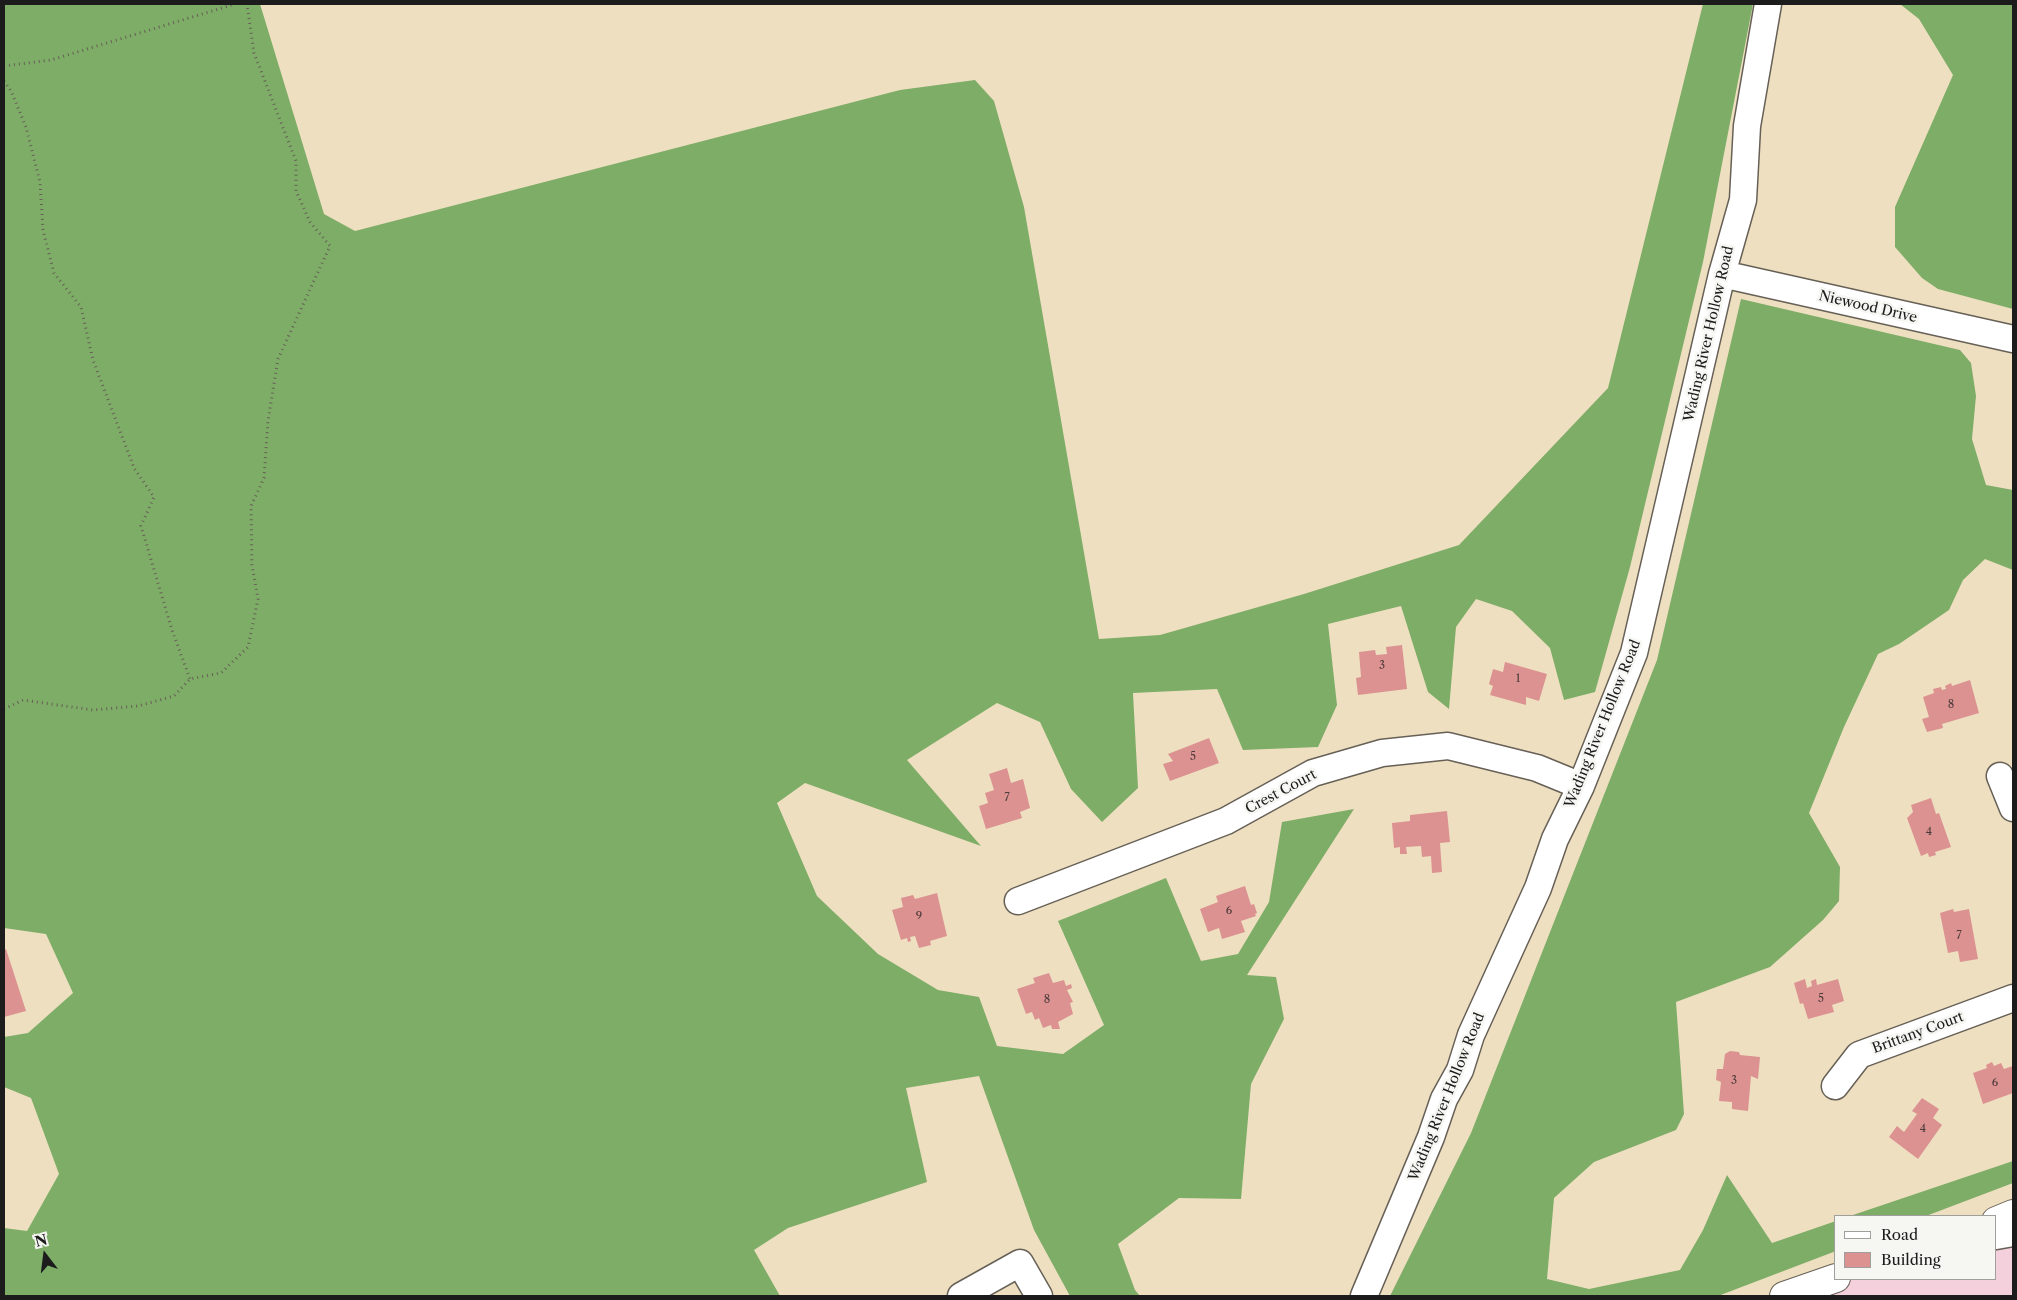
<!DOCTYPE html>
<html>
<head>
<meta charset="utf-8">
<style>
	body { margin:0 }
	#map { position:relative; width:2017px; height:1300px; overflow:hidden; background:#efdfc1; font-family:"Libre Caslon Text",serif }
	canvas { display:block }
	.frame { position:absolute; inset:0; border:5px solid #1c1c1c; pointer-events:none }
	.legend { position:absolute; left:1834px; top:1215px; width:162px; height:65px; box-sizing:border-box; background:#f6f6f2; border:1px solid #9f9f9c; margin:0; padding:6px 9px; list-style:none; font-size:15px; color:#1c1c1c }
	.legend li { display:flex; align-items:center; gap:10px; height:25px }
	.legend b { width:25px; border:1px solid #9f9f9c }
	.north { position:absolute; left:20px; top:1230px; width:50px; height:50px; -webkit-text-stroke:4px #f6f6f2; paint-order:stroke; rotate:345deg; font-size:14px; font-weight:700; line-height:20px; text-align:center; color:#1c1c1c }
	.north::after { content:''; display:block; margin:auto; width:18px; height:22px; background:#1c1c1c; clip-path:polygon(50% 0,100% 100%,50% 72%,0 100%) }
</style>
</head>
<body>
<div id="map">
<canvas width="2017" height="1300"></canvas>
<div class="frame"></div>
<ul class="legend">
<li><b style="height:6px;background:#fff"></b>Road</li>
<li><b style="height:14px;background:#db9291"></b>Building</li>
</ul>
<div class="north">N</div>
</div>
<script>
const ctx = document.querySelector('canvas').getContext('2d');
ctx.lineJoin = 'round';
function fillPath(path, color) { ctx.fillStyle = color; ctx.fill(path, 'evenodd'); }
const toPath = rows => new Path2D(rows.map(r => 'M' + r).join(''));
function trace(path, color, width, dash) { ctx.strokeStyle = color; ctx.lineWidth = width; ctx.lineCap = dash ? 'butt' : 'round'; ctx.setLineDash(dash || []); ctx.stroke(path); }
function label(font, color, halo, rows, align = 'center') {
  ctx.font = font + ' "Libre Caslon Text",serif'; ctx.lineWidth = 5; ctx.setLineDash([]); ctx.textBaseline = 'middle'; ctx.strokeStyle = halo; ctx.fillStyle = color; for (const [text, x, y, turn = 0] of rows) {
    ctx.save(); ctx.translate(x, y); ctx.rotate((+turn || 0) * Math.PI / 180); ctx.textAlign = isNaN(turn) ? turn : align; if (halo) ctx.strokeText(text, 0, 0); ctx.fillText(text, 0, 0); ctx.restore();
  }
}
const built = toPath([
	[2013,1217,2013,1296,1787,1296,1842,1279,1996,1279,1996,1224]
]);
const forest = toPath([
	[4,4,260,4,324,214,355,231,900,90,975,80,994,101,1024,207,1099,639,1160,635,1304,594,1459,545,1608,388,1703,4,1753,4,1703,262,1630,567,1595,692,1564,700,1550,648,1512,611,1476,599,1456,627,1449,709,1428,692,1401,606,1328,624,1337,705,1318,747,1243,750,1217,689,1133,693,1138,788,1102,822,1071,789,1040,722,997,703,907,760,981,846,805,783,777,803,817,896,878,954,938,990,979,997,997,1046,1063,1054,1104,1025,1058,921,1166,878,1201,961,1238,954,1269,902,1282,822,1354,809,1247,975,1276,977,1284,1019,1251,1084,1241,1199,1179,1198,1118,1244,1135,1290,1140,1296,1070,1296,1034,1230,979,1076,906,1088,927,1182,788,1228,754,1250,780,1296,4,1296,4,1228,27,1231,59,1174,31,1098,4,1087,4,1037,28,1033,73,993,46,934,4,928],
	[1900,4,2013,4,2013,309,1938,289,1922,278,1895,247,1895,207,1953,75,1919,19],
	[1741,299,1960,350,1971,363,1976,396,1972,439,1986,485,2013,490,2013,570,1985,559,1963,580,1949,610,1899,644,1878,654,1844,727,1809,813,1840,867,1839,901,1823,920,1770,967,1676,1002,1684,1114,1676,1130,1594,1162,1554,1198,1547,1279,1589,1289,1680,1270,1703,1230,1727,1175,1772,1243,1836,1221,1836,1251,1718,1296,1390,1296,1471,1133,1657,660],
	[2013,1161,2013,1183,1926,1216,1850,1216]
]);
const building = toPath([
	[1402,645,1407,689,1358,695,1356,678,1361,677,1359,652,1375,650,1376,655,1387,654,1386,647],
	[1505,662,1547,674,1539,701,1526,697,1526,705,1490,695,1493,686,1489,684,1493,669,1503,672],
	[1970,680,1979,713,1942,724,1943,728,1927,732,1922,719,1929,717,1923,697,1934,693,1933,689,1941,687,1942,690,1946,689,1945,686,1951,683,1952,686],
	[1209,738,1219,763,1170,781,1163,764,1173,761,1168,754],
	[1007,768,1011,783,1023,779,1030,808,1020,812,1022,818,986,829,979,806,988,803,985,793,994,790,989,774],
	[1931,798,1936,814,1939,813,1951,847,1935,852,1936,855,1929,857,1928,853,1921,856,1907,818,1913,812,1911,805],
	[1447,811,1450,842,1440,843,1442,872,1432,873,1431,856,1422,857,1421,846,1406,847,1407,854,1400,854,1400,847,1394,848,1392,823,1410,821,1410,815],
	[1245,886,1251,905,1254,904,1257,913,1255,914,1256,916,1241,921,1245,932,1222,939,1219,928,1208,932,1200,909,1218,902,1216,896],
	[937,893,947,936,930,941,931,945,919,948,915,936,910,937,911,941,908,942,907,938,901,940,892,910,903,907,901,898,913,895,915,899],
	[1953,909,1954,912,1969,909,1978,959,1960,962,1958,951,1948,953,1940,913],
	[6,949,26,1011,4,1017,4,950],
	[1049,973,1053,983,1064,980,1066,986,1071,984,1072,988,1067,990,1073,1002,1070,1003,1073,1014,1058,1022,1060,1029,1052,1029,1051,1025,1043,1028,1039,1018,1035,1020,1032,1012,1026,1014,1017,989,1035,983,1033,978],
	[1805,979,1807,988,1812,986,1811,981,1816,979,1817,985,1838,979,1844,1001,1832,1005,1834,1012,1808,1019,1803,1003,1800,1004,1794,983],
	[1730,1051,1739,1052,1740,1055,1760,1057,1758,1079,1751,1076,1748,1111,1732,1109,1732,1102,1719,1101,1721,1082,1716,1080,1717,1069,1723,1069,1725,1054],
	[1992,1062,1994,1066,2001,1063,2004,1069,2013,1066,2013,1093,1983,1104,1973,1073,1987,1068,1986,1065],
	[1922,1098,1939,1109,1933,1118,1942,1125,1918,1159,1889,1137,1897,1126,1904,1132,1917,1114,1912,1111]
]);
const path = toPath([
	[4,66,51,60,235,4],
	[4,81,11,91,26,127,40,182,43,230,54,273,81,307,93,360,134,468,154,497,141,526,172,630,190,679],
	[4,709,23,700,93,710,138,706,174,696,190,679,221,673,248,647,258,599,252,565,251,506,264,478,268,421,278,359,330,246,310,222,296,191,296,161,254,53,247,4]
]);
const minor = toPath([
	[1722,274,2013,339],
	[2000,776,2013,808],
	[1018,901,1226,821,1313,773,1382,753,1448,746,1537,768,1581,786],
	[1835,1086,1859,1055,2013,998],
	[1996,1236,2013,1233],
	[961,1296,1020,1263,1039,1296],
	[1364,1296,1431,1137,1444,1099,1460,1070,1471,1035,1538,888,1555,839,1581,786,1634,653,1722,274,1743,200,1747,126,1768,4]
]);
const major = toPath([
	[1996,1221,2013,1214],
	[1784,1296,1836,1278]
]);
const numberNames = [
	["3",1382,666],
	["1",1518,679],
	["8",1951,705],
	["5",1193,757],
	["7",1007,798],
	["4",1929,832],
	["6",1229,911],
	["9",919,917],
	["7",1959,936],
	["5",1821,999],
	["8",1047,1000],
	["3",1734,1081],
	["6",1995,1083],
	["4",1923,1129]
];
const streetNames = [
	["Niewood Drive",1868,307,13],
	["Wading River Hollow Road",1709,334,-77],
	["Wading River Hollow Road",1603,724,-68],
	["Crest Court",1281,792,-28],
	["Brittany Court",1918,1033,-20],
	["Wading River Hollow Road",1447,1097,-68]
];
fillPath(built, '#f4cfdc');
fillPath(forest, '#7ead67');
fillPath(building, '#db9291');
trace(minor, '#666056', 29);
trace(major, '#666056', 30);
trace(path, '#666056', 3, [1, 4]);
trace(minor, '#fff', 26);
trace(major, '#fff', 28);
label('11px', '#4c3a39', null, numberNames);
label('14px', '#1c1c1c', '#f6f6f2', streetNames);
</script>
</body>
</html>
